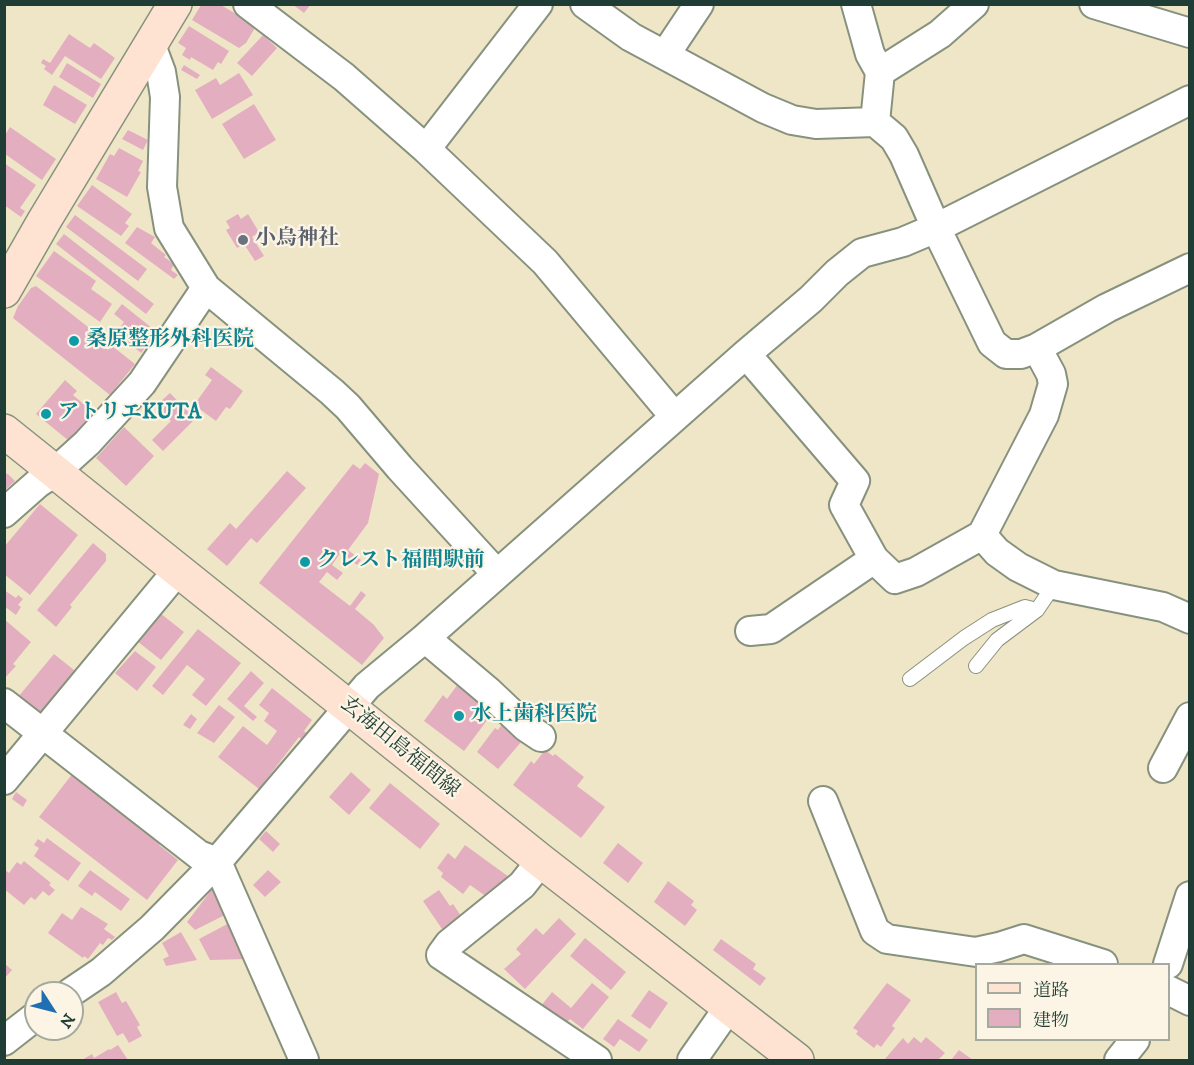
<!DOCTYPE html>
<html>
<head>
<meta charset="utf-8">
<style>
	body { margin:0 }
	#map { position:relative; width:1194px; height:1065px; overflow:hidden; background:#efe6c7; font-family:"IM FELL DW Pica","Noto Serif JP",serif }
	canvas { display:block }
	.frame { position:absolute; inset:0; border:6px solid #1f3d34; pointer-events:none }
	.legend { position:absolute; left:975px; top:963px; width:195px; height:78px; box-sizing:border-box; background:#fcf5e5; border:2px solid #a4ab9e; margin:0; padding:8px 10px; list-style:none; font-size:18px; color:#1f3d34 }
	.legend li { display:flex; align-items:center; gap:12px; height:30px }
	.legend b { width:30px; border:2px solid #a4ab9e }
	.north { position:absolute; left:24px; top:981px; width:60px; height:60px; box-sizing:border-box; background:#fcf5e5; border:2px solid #a4ab9e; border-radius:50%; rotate:126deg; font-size:16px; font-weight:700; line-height:24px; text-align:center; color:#1f3d34 }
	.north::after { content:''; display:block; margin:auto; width:21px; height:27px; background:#1f6fb2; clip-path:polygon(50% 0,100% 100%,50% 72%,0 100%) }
</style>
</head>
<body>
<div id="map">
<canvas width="1194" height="1065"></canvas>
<div class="frame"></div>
<ul class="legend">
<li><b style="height:8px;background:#fee3d2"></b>道路</li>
<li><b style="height:16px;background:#e3afc0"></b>建物</li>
</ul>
<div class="north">N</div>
</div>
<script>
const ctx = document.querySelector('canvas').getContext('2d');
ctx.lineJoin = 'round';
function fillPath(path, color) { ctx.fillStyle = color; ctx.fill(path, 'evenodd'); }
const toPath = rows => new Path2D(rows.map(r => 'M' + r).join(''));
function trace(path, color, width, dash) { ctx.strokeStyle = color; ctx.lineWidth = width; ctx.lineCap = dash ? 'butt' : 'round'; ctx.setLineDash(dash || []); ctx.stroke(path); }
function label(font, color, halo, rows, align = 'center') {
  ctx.font = font + ' "IM FELL DW Pica","Noto Serif JP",serif'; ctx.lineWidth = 4.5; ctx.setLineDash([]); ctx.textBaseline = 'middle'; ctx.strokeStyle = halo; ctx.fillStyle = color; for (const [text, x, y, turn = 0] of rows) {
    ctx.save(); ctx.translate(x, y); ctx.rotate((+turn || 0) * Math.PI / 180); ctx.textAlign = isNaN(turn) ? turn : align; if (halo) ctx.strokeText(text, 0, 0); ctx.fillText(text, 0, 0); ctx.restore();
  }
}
const building = toPath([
	[292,4,311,4,304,13],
	[201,5,221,5,256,26,246,43,239,48,192,20],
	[189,26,229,51,221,64,218,62,213,70,191,57,190,60,182,55,186,48,178,43],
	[69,34,90,48,94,43,115,58,101,79,65,56,52,75,44,69,46,66,41,63,43,59,50,63],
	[263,35,277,48,252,76,237,63],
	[67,63,101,84,93,98,59,77],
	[184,65,200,75,197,79,181,70],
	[239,73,253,95,212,119,195,90,216,78,220,85],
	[54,85,87,105,75,124,43,105],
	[254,104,276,140,244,159,222,124],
	[10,127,56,159,42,180,5,154,5,135],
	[128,130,148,140,143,150,122,139],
	[119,148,143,161,138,171,141,172,127,197,96,179,110,154,114,156],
	[4,163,36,185,20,208,25,211,21,217,4,205],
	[92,185,132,214,125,223,129,226,121,236,77,206],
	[238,214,241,219,248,214,259,232,252,237,264,256,255,261,244,244,237,248,226,230,230,228,226,221],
	[75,215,147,269,138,281,66,227],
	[137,227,155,237,151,243,166,255,164,257,174,264,171,270,178,275,174,279,125,243],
	[64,234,154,304,146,314,56,244],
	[54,251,96,281,91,289,112,304,100,322,36,276],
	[36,286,135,364,110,395,13,318,18,306,31,288],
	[122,304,157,332,141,353,116,333,124,322,114,314],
	[211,367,243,391,230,409,226,407,216,421,194,405,212,380,205,375],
	[65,380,77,391,73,395,93,412,69,441,36,414],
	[170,393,195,419,163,451,152,440,171,421,160,411,165,407,160,402],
	[124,427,154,456,126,486,96,458],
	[365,463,379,474,368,523,348,550,361,560,357,565,341,552,332,565,343,573,337,580,327,572,319,582,350,606,361,591,366,595,355,609,374,625,384,638,362,665,259,583,353,464,360,469],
	[287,471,306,488,257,543,251,538,227,566,207,549,230,523,236,529],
	[4,473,8,474,15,481,4,491],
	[40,504,78,535,30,595,4,574,4,547],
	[93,543,106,554,106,561,70,605,72,607,56,627,37,610],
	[4,590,16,598,18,595,23,599,18,605,21,607,16,615,4,606],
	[160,613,184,632,161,660,137,641],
	[4,619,31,642,13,664,16,666,4,679],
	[198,629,241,663,206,706,192,695,205,679,187,665,163,695,152,686],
	[135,651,156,667,137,691,115,673],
	[54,654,79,674,43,717,18,697],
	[251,671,264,683,244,706,257,717,253,721,227,699],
	[458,684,494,711,464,751,424,721,443,695,447,699],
	[272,688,312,720,304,731,306,733,301,739,299,737,259,789,218,757,243,726,267,745,277,731,264,721,269,713,259,705],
	[219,705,235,717,214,743,197,733],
	[191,714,197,719,190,729,183,725],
	[502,724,522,741,498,769,477,752,495,728,498,730],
	[545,750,553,756,555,754,584,777,577,786,605,807,581,838,513,785,531,761,534,764],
	[351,772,371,790,349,815,329,797],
	[73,773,162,841,159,845,178,860,147,900,39,817],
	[390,783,440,824,420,849,369,808],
	[16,792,27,800,23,807,12,799],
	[266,831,280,844,273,852,259,839],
	[47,838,81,863,68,881,34,856,39,848,34,845,38,839,44,843],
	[618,843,643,863,628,883,603,863],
	[465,845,509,877,487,897,470,885,463,894,441,877,443,873,437,868,448,853,455,859],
	[24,861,51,883,49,885,55,890,49,896,43,891,35,900,31,897,24,905,4,889,4,869,9,873,17,862,21,865],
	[90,870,130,899,121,911,95,892,92,896,78,886],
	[268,870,281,882,265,897,253,885],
	[668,881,694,901,691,905,697,910,685,926,654,902],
	[216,884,229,913,195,930,187,922],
	[439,890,450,906,453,904,461,916,442,929,423,901],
	[81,907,108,924,104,929,115,937,112,940,108,938,103,945,100,943,88,959,84,956,83,958,48,933,62,913,72,920],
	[559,918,576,934,525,989,504,969,521,954,516,949,536,928,543,935],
	[231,922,248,959,210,960,199,939],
	[181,932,197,960,166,966,163,959,169,956,162,943],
	[585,938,626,972,611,990,570,956],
	[721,939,756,964,753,969,766,978,760,986,713,950],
	[4,963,12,970,4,979],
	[592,983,609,997,583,1029,570,1019,566,1023,555,1014,553,1016,541,1006,552,992,571,1008],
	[887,983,911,1000,892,1026,895,1028,881,1047,877,1044,874,1048,856,1034,858,1031,853,1028],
	[649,990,668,1003,650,1029,631,1016],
	[116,992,122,1003,126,1001,140,1025,137,1027,142,1036,129,1043,123,1033,117,1036,98,1002],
	[618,1019,648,1040,639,1052,620,1039,614,1047,603,1039],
	[914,1037,921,1043,926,1037,945,1053,938,1060,884,1060,903,1038,908,1044],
	[118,1045,128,1060,82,1060,92,1054,94,1058,109,1049,110,1050],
	[959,1050,973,1060,951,1060]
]);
const lane = toPath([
	[976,666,997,640,1037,610,1054,585],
	[910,679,964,638,992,620,1025,607,1037,610]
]);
const street = toPath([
	[248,4,344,77,426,149,545,262,674,416],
	[585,4,631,37,763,108,792,120,816,124,875,122,894,138,904,155,936,228,992,343,1006,354,1021,354,1037,348,1107,308,1190,268],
	[856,4,870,54,880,72,875,122],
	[1094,4,1190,33],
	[151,45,161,72,165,97,162,187,169,228,206,288,332,392,348,407,400,468,496,573],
	[665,55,699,4],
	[880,72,940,34,974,4],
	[426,149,538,4],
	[746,354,855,481,844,505,874,559,895,579,916,572,982,535,1044,415,1053,384,1051,374,1037,348],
	[4,513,38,483,55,472,87,443,142,383,206,288],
	[982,535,997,552,1018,567,1054,585,1163,607,1190,619],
	[750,631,771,629,874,559],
	[425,638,489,692,526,727,541,737],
	[4,703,199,855,217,862,304,1060],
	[1163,768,1190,717],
	[4,780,178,570],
	[823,801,875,931,887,939,976,952,999,947,1024,939,1103,964],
	[541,861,522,885,449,944,441,955,597,1060],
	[1168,964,1190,896],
	[1168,990,1190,1001],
	[70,993,101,972,152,928,217,862,367,686,425,638,746,354,811,299,837,273,862,253,903,242,936,228,1190,100],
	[4,1041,36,1016],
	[692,1060,729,1007],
	[1119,1060,1135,1040]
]);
const secondary = toPath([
	[4,291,44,221,175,4],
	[4,431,541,861,797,1060]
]);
const markers = [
	[243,240,6,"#6b7280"],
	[74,341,6,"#0f9aa8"],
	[46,414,6,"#0f9aa8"],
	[305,562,6,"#0f9aa8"],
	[459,716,6,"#0f9aa8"]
];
const worshipNames = [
	["小烏神社",255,240]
];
const cultureNames = [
	["桑原整形外科医院",86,341],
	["アトリエKUTA",58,414],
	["クレスト福間駅前",317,562],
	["水上歯科医院",471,716]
];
const streetNames = [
	["玄海田島福間線",399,748,39]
];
fillPath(building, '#e3afc0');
trace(lane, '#87927e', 16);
trace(street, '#87927e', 32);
trace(secondary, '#87927e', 36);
trace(lane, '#fff', 14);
trace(street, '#fff', 28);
trace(secondary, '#fee3d2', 33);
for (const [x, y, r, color] of markers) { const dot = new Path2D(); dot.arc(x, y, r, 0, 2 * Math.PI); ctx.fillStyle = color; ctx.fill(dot); trace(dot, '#fcf5e5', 2); }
label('bold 21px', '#5b616d', '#fcf5e5', worshipNames, 'left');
label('bold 21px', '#0d838f', '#fcf5e5', cultureNames, 'left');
label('21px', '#1f3d34', '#fcf5e5', streetNames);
</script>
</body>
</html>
